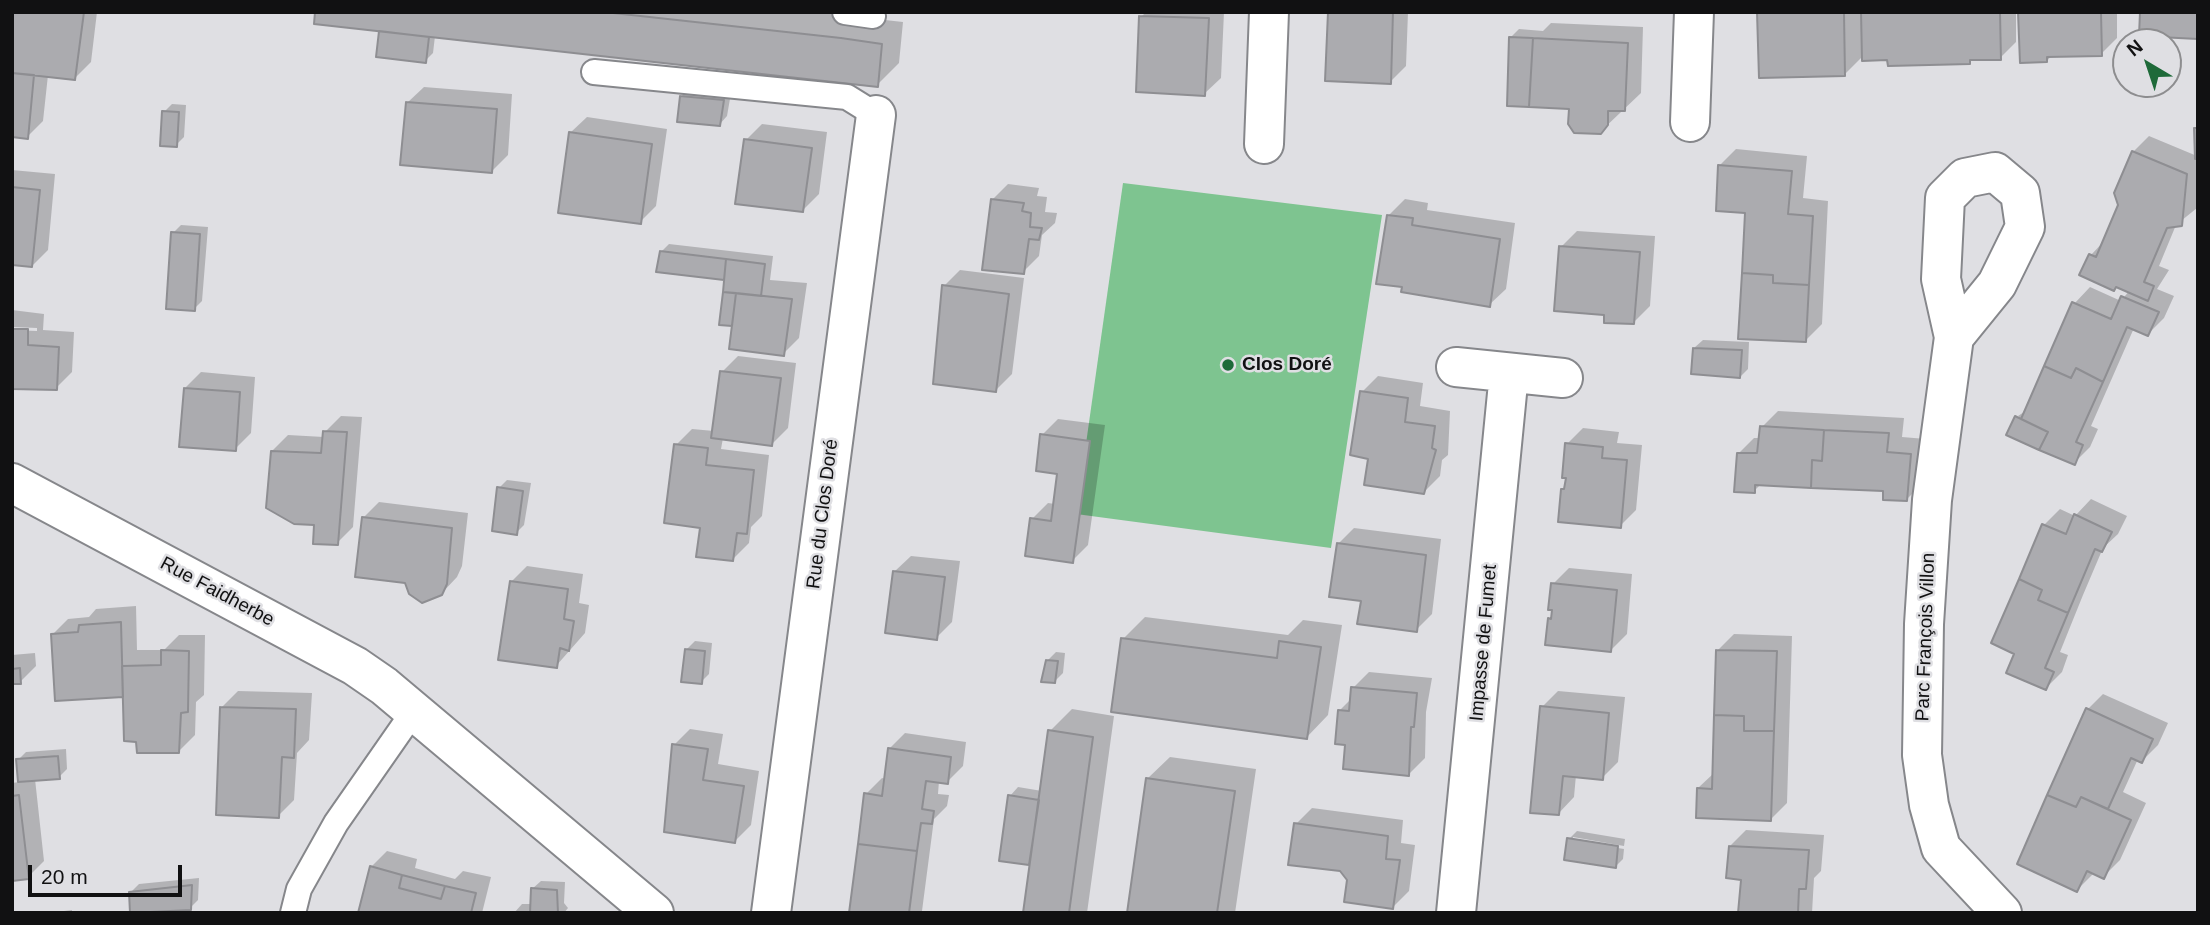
<!DOCTYPE html>
<html>
<head>
<meta charset="utf-8">
<style>
	body { margin:0 }
	#map { position:relative; width:2210px; height:925px; overflow:hidden; background:#dfdfe3; font-family:Helvetica,sans-serif }
	canvas { display:block }
	.frame { position:absolute; inset:0; border:14px solid #111112; pointer-events:none }
	.north { position:absolute; left:2112px; top:28px; width:70px; height:70px; box-sizing:border-box; background:#dfdfe3; border:2px solid #8d8d8f; border-radius:50%; rotate:321deg; font-size:19px; font-weight:700; line-height:28px; text-align:center; color:#111112 }
	.north::after { content:''; display:block; margin:auto; width:24px; height:32px; background:#1e6a39; clip-path:polygon(50% 0,100% 100%,50% 72%,0 100%) }
	.scale { position:absolute; left:28px; top:865px; width:154px; height:32px; box-sizing:border-box; border:4px solid #111112; border-top:0; padding-left:9px; font-size:21px; line-height:24px; white-space:nowrap; color:#111112; -webkit-text-stroke:5px #dfdfe3; paint-order:stroke }
</style>
</head>
<body>
<div id="map">
<canvas width="2210" height="925"></canvas>
<div class="frame"></div>
<div class="north">N</div>
<div class="scale">20 m</div>
</div>
<script>
const ctx = document.querySelector('canvas').getContext('2d');
ctx.lineJoin = 'round';
function fillPath(path, color) { ctx.fillStyle = color; ctx.fill(path, 'evenodd'); }
const toPath = rows => new Path2D(rows.map(r => 'M' + r).join(''));
function trace(path, color, width, dash) { ctx.strokeStyle = color; ctx.lineWidth = width; ctx.lineCap = dash ? 'butt' : 'round'; ctx.setLineDash(dash || []); ctx.stroke(path); }
function label(font, color, halo, rows, align = 'center') {
  ctx.font = font + ' Helvetica,sans-serif'; ctx.lineWidth = 5; ctx.setLineDash([]); ctx.textBaseline = 'middle'; ctx.strokeStyle = halo; ctx.fillStyle = color; for (const [text, x, y, turn = 0] of rows) {
    ctx.save(); ctx.translate(x, y); ctx.rotate((+turn || 0) * Math.PI / 180); ctx.textAlign = isNaN(turn) ? turn : align; if (halo) ctx.strokeText(text, 0, 0); ctx.fillText(text, 0, 0); ctx.restore();
  }
}
const green = toPath([
	[1123,183,1382,215,1331,548,1076,514]
]);
const shadow = toPath([
	[12,12,97,12,91,62,75,78,48,75,43,121,27,137],
	[317,12,813,12,903,22,899,63,877,85,435,36,433,53,425,61,380,30],
	[1146,12,1224,12,1221,78,1204,94,1141,17],
	[1330,12,1408,12,1406,66,1390,82],
	[1759,12,2016,12,2016,42,2000,58,1974,58,1969,63,1864,55,1845,74],
	[2020,12,2117,12,2117,38,2101,54,2052,55,2047,61],
	[1551,23,1643,27,1641,93,1600,132,1570,107,1511,37,1519,29,1543,31],
	[424,87,512,94,508,155,492,171,407,103],
	[690,88,731,93,727,116,719,125,682,96],
	[172,104,186,105,184,137,176,145,164,112],
	[587,117,667,129,656,206,640,222,570,133],
	[762,124,827,132,819,194,803,210,746,140],
	[2198,127,2197,208,2176,225,2159,266,2169,270,2157,289,2174,296,2164,318,2148,334,2134,328,2091,426,2098,429,2090,447,2074,463,2018,416,2027,410,2074,304,2090,287,2121,301,2129,291,2091,255,2105,240,2120,205,2116,193,2133,152,2149,136,2197,156],
	[1736,149,1807,156,1803,198,1828,201,1822,324,1806,340,1747,212,1720,165],
	[12,170,55,174,48,250,32,266,12,264],
	[1008,184,1039,188,1037,196,1047,197,1045,212,1057,213,1055,223,1042,235,1039,256,1023,272,992,200],
	[1405,199,1428,203,1427,210,1515,223,1506,289,1489,305,1389,215],
	[181,225,208,227,202,301,194,309,173,233],
	[1577,231,1655,236,1650,306,1634,322,1606,313,1561,247],
	[669,244,773,256,770,280,807,283,799,338,783,354,734,321,726,278,658,270,661,252],
	[960,270,1024,278,1012,374,996,390,944,286],
	[12,310,44,314,43,330,74,332,72,372,56,388,12,330,37,331,37,328,12,327],
	[1703,340,1749,342,1748,369,1740,377,1694,348],
	[738,356,796,363,788,428,772,444,723,438,721,449,769,455,762,516,751,527,749,543,733,559,701,526,676,445,692,429,714,431,722,372],
	[201,372,255,377,251,433,235,449,185,388],
	[1378,376,1423,383,1420,406,1450,411,1448,455,1442,460,1440,476,1424,492,1370,457,1362,392],
	[1778,411,1904,418,1902,437,1926,439,1922,484,1906,500,1885,490,1761,484,1754,491,1738,454,1754,438,1761,438,1762,427],
	[341,416,362,417,353,527,337,543,316,524,272,451,288,435,324,437,325,432],
	[1058,419,1105,425,1088,545,1072,561,1032,519,1048,503,1055,504,1059,473,1042,435],
	[1583,428,1619,432,1617,443,1642,445,1636,510,1620,526,1563,489,1566,485,1567,444],
	[507,480,531,483,524,525,516,533,499,488],
	[2091,499,2127,516,2118,534,2103,548,2083,595,2060,652,2068,655,2062,672,2046,688,2016,653,2044,525,2060,509,2075,516],
	[379,502,468,513,462,566,457,577,441,594,406,582,363,518],
	[1354,528,1441,539,1432,614,1416,630,1363,600,1338,544],
	[911,556,960,561,952,622,936,638,894,572],
	[527,566,583,574,579,603,589,605,585,633,556,666,511,582],
	[1569,568,1632,574,1627,634,1611,650,1549,619,1553,615,1553,584],
	[136,606,137,650,164,650,179,635,205,635,204,695,196,702,195,735,179,751,138,740,125,695,52,635,68,619,89,617,96,609],
	[1145,617,1288,635,1303,620,1342,625,1328,715,1306,738,1123,639],
	[1734,634,1792,636,1787,803,1771,819,1698,788,1714,773,1718,650],
	[695,641,712,643,709,674,701,682,687,649],
	[1056,652,1065,653,1063,673,1055,681,1047,661],
	[35,653,36,666,20,682,12,683,12,655],
	[1369,672,1432,678,1426,712,1425,758,1409,774,1347,743,1340,710,1352,698,1353,688],
	[238,691,312,693,309,740,297,753,294,800,278,816,222,707],
	[1558,691,1625,697,1618,762,1602,778,1576,775,1574,797,1558,814,1542,707],
	[2103,694,2168,723,2158,745,2142,761,2138,759,2123,792,2146,803,2120,860,2104,876,2093,874,2077,890,2019,863,2087,710],
	[1072,709,1114,716,1087,913,1024,913,1032,860,1029,863,1010,796,1018,787,1042,791,1050,731],
	[690,729,723,734,718,764,759,771,751,825,735,841,674,745],
	[905,733,966,742,963,766,947,782,939,781,938,794,949,795,947,806,934,819,922,911,851,913,866,794,882,778,886,779,889,749],
	[66,749,67,769,59,777,35,779,44,861,28,877,12,880,12,783,19,782,18,760,26,752],
	[1170,757,1256,769,1235,913,1128,913,1147,779],
	[1312,808,1403,820,1401,843,1415,845,1409,891,1393,907,1349,880,1296,824],
	[1746,830,1824,835,1821,871,1814,878,1812,913,1740,913,1742,878,1730,846],
	[1577,831,1625,839,1624,846,1573,837,1573,841,1624,849,1623,859,1615,867,1569,839],
	[387,851,417,859,415,868,455,879,463,871,491,877,482,913,360,913,371,867],
	[199,878,198,900,190,908,132,913,131,892,139,884],
	[541,881,565,882,564,903,568,908,564,913,514,913,522,904,532,904,532,889],
	[72,910,72,913,48,913]
]);
const building = toPath([
	[12,12,84,12,75,80,12,73,12,12],
	[315,12,604,12,841,38,882,44,878,87,314,24,315,12],
	[1328,12,1393,12,1391,84,1325,81,1328,12],
	[1757,12,1844,12,1845,76,1759,78,1757,12],
	[1861,12,2000,12,2001,60,1970,60,1970,64,1888,66,1887,60,1862,61,1861,12],
	[2018,12,2101,12,2102,56,2047,57,2047,62,2020,63,2018,12],
	[2140,12,2198,12,2198,39,2139,36,2140,12],
	[1139,16,1209,18,1205,96,1136,92,1139,16],
	[379,31,429,37,426,63,376,57,379,31],
	[1509,37,1533,38,1529,107,1507,106,1509,37],
	[1533,38,1628,43,1625,111,1608,111,1608,125,1601,134,1574,133,1568,124,1569,109,1529,107,1533,38],
	[12,73,34,75,28,139,12,137,12,73],
	[680,96,724,100,720,126,677,122,680,96],
	[406,102,497,109,492,173,400,165,406,102],
	[162,111,179,112,177,147,160,146,162,111],
	[2194,128,2198,128,2198,159,2195,159,2194,128],
	[569,132,652,144,641,224,558,213,569,132],
	[744,139,812,148,803,212,735,204,744,139],
	[2132,151,2187,174,2182,226,2167,228,2144,282,2154,286,2148,301,2116,287,2114,291,2079,275,2089,254,2096,257,2118,205,2114,193,2132,151],
	[1718,165,1792,171,1788,214,1813,216,1809,285,1773,283,1773,275,1742,273,1745,213,1716,211,1718,165],
	[12,187,40,190,32,267,12,265,12,187],
	[991,199,1024,203,1022,211,1031,213,1030,227,1042,228,1039,240,1029,239,1024,274,982,270,991,199],
	[1387,215,1413,218,1412,225,1500,239,1490,307,1401,292,1402,287,1376,284,1387,215],
	[171,232,200,234,195,311,166,309,171,232],
	[1559,246,1640,252,1634,324,1604,323,1604,315,1554,311,1559,246],
	[660,251,726,259,724,280,656,272,660,251],
	[726,259,765,264,761,296,723,292,726,259],
	[1742,273,1773,275,1773,283,1809,285,1806,342,1738,339,1742,273],
	[942,285,1009,294,996,392,933,384,942,285],
	[723,292,736,293,732,326,719,325,723,292],
	[736,293,792,299,784,356,729,349,736,293],
	[2121,296,2159,312,2148,336,2127,327,2103,382,2076,368,2071,378,2044,366,2072,302,2111,319,2121,296],
	[12,329,28,329,28,345,59,347,57,390,12,389,12,329],
	[1693,348,1742,350,1740,378,1691,374,1693,348],
	[2044,366,2071,378,2076,368,2103,382,2076,442,2083,445,2075,465,2039,450,2048,432,2021,419,2044,366],
	[720,371,781,378,772,446,711,438,720,371],
	[184,388,240,392,236,451,179,447,184,388],
	[1360,391,1408,398,1405,422,1435,426,1432,448,1436,450,1424,494,1364,485,1368,459,1350,455,1360,391],
	[2015,416,2048,432,2039,450,2006,435,2015,416],
	[1760,426,1824,430,1822,461,1812,460,1811,488,1755,485,1755,493,1734,492,1737,453,1757,453,1760,426],
	[1824,430,1889,433,1887,452,1911,454,1907,501,1883,500,1883,491,1811,488,1812,460,1822,461,1824,430],
	[323,431,347,432,338,545,313,544,314,525,294,524,266,508,271,451,321,453,323,431],
	[1040,434,1090,441,1073,563,1025,556,1030,518,1051,521,1057,474,1036,471,1040,434],
	[1565,443,1603,447,1602,458,1627,460,1621,528,1558,522,1561,489,1564,489,1566,478,1562,478,1565,443],
	[674,444,708,448,706,465,754,470,747,534,737,533,733,561,696,557,700,528,664,523,674,444],
	[497,487,523,491,517,535,492,531,497,487],
	[2074,514,2112,532,2102,552,2095,549,2068,613,2038,600,2042,590,2019,579,2042,524,2066,534,2074,514],
	[362,517,452,528,447,584,442,595,422,603,409,594,405,583,355,577,362,517],
	[1337,543,1426,555,1417,632,1357,624,1361,601,1329,597,1337,543],
	[893,571,945,577,937,640,885,633,893,571],
	[2019,579,2042,590,2038,600,2068,613,2045,668,2054,672,2046,690,2006,673,2014,654,1991,643,2019,579],
	[510,581,568,589,564,619,574,621,569,651,560,648,557,668,498,660,510,581],
	[1551,583,1617,590,1611,652,1545,645,1548,618,1551,619,1552,610,1548,610,1551,583],
	[121,622,123,697,55,701,51,634,78,632,79,625,121,622],
	[1121,638,1277,658,1279,641,1321,647,1307,739,1111,712,1121,638],
	[685,649,705,651,702,684,681,682,685,649],
	[161,650,189,651,188,712,181,713,179,753,137,753,136,742,124,741,122,666,161,665,161,650],
	[1716,650,1777,651,1774,731,1744,731,1744,716,1714,715,1716,650],
	[1046,660,1058,661,1055,683,1041,682,1046,660],
	[20,668,21,684,12,684,12,669,20,668],
	[1351,687,1417,693,1414,727,1411,727,1409,776,1343,769,1345,745,1335,744,1338,710,1349,711,1351,687],
	[1540,706,1609,713,1603,780,1563,776,1559,815,1530,813,1540,706],
	[220,707,296,709,294,758,282,757,279,818,216,815,220,707],
	[2086,708,2153,739,2142,763,2131,758,2108,809,2081,797,2076,807,2047,795,2086,708],
	[1714,715,1744,716,1744,731,1774,731,1771,821,1696,818,1697,788,1712,789,1714,715],
	[1048,730,1093,737,1069,913,1023,913,1048,730],
	[672,744,708,749,703,780,744,786,735,843,664,832,672,744],
	[888,748,951,757,948,784,926,781,922,809,934,811,932,824,921,823,917,851,858,844,864,793,882,796,888,748],
	[58,756,60,779,18,782,16,759,58,756],
	[1146,778,1235,791,1217,913,1127,913,1146,778],
	[19,795,29,879,12,881,12,796,19,795],
	[1008,795,1039,800,1029,865,999,861,1008,795],
	[2047,795,2076,807,2081,797,2131,820,2104,879,2087,871,2077,892,2017,864,2047,795],
	[1294,823,1388,836,1386,859,1400,860,1393,909,1344,902,1347,880,1340,871,1288,865,1294,823],
	[1567,838,1618,846,1616,868,1564,860,1567,838],
	[858,844,917,851,909,913,849,913,858,844],
	[1729,846,1809,850,1806,889,1799,889,1798,913,1738,913,1741,880,1726,878,1729,846],
	[370,866,402,875,399,888,441,899,445,886,476,893,471,913,358,913,370,866],
	[402,875,445,886,441,899,399,888,402,875],
	[192,885,191,910,130,913,129,892,192,885],
	[531,888,557,890,558,913,530,913,531,888]
]);
const lane = toPath([
	[845,12,873,16],
	[594,72,847,97,876,115],
	[293,913,299,889,336,823,414,711]
]);
const street = toPath([
	[1690,122,1694,12],
	[1264,144,1269,12],
	[1954,337,1997,284,2025,227,2020,193,1995,172,1965,178,1945,198,1941,279,1954,337,1932,500,1924,624,1922,755,1929,805,1941,848,2002,913],
	[1456,367,1563,378],
	[12,483,355,666,384,686,654,913],
	[771,913,876,115],
	[1456,913,1509,373]
]);
const markers = [
	[1228,365,7,"#1e6a39"]
];
const poiNames = [
	["Clos Doré",1242,365]
];
const streetNames = [
	["Rue du Clos Doré",823,514,-83],
	["Rue Faidherbe",217,592,28],
	["Parc François Villon",1926,637,-88],
	["Impasse de Fumet",1484,643,-85]
];
fillPath(green, '#7ec490');
fillPath(shadow, '#0003');
fillPath(building, '#ababaf');
trace(building, '#8e8e92', 2);
trace(lane, '#86878b', 28);
trace(street, '#86878b', 42);
trace(lane, '#fff', 24);
trace(street, '#fff', 38);
for (const [x, y, r, color] of markers) { const dot = new Path2D(); dot.arc(x, y, r, 0, 2 * Math.PI); ctx.fillStyle = color; ctx.fill(dot); trace(dot, '#dfdfe3', 2.5); }
label('bold 19px', '#111112', '#dfdfe3', poiNames, 'left');
label('19px', '#111112', '#dfdfe3', streetNames);
</script>
</body>
</html>
